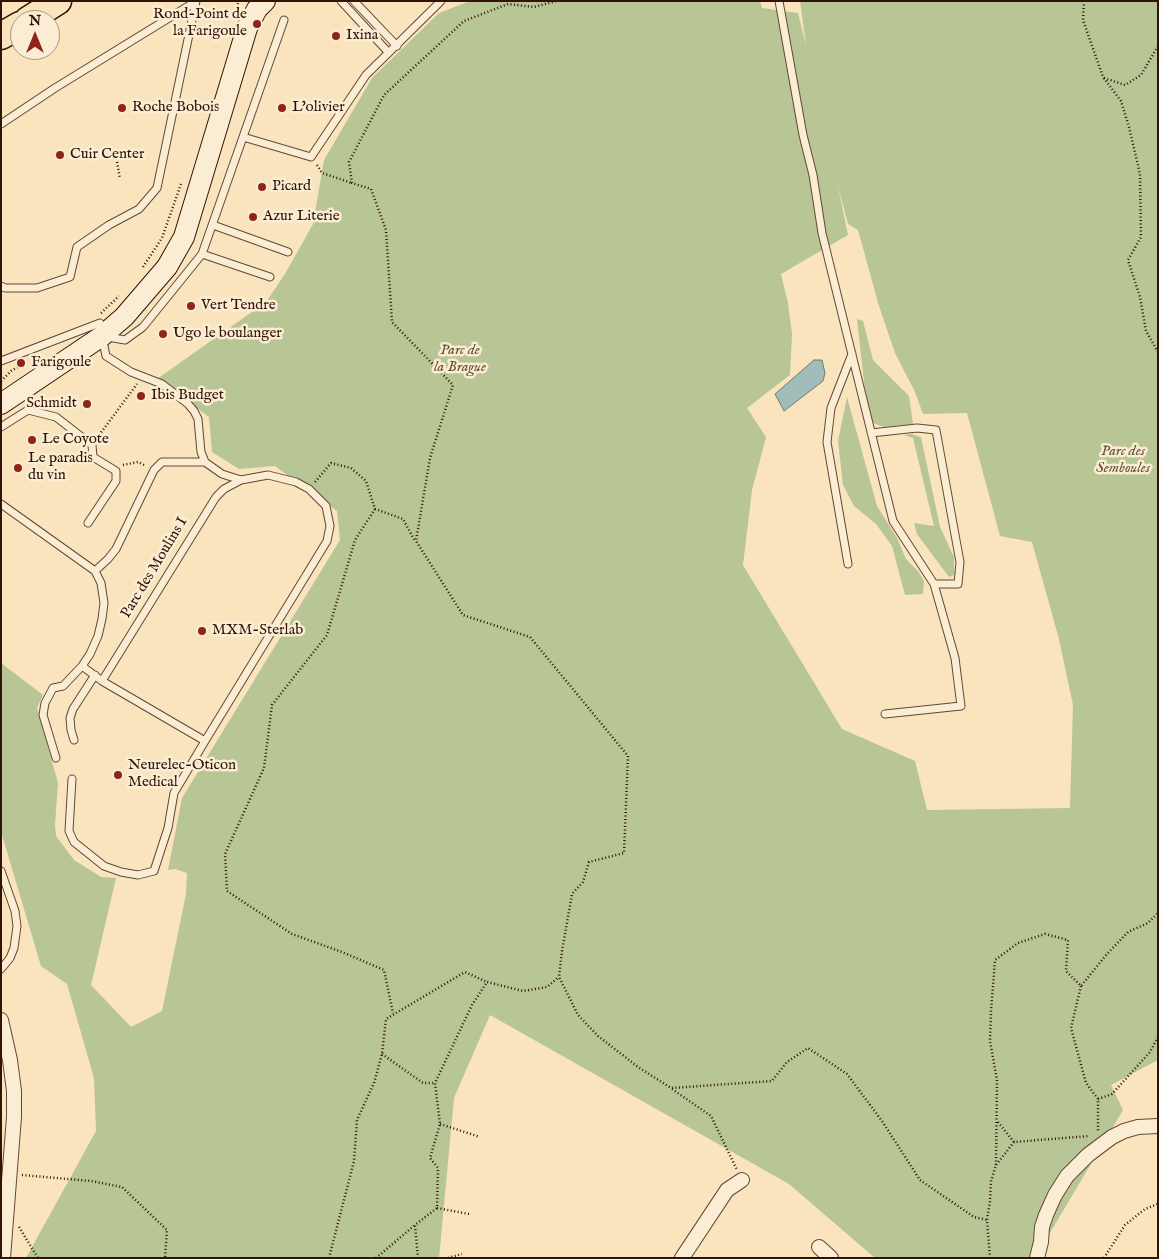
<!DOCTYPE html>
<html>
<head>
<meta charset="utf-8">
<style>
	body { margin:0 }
	#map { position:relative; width:1159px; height:1259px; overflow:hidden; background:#f9e4bd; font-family:"IM FELL English",serif }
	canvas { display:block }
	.frame { position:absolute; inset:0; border:2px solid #321305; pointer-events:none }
	.north { position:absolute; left:10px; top:10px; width:50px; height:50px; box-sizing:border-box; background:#fbedd4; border:1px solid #ab9681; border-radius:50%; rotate:0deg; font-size:14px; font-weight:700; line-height:20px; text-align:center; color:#321305 }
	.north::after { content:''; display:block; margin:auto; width:18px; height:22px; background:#8f2418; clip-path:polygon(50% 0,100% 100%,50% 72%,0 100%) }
</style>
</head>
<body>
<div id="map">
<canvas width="1159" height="1259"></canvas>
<div class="frame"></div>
<div class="north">N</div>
</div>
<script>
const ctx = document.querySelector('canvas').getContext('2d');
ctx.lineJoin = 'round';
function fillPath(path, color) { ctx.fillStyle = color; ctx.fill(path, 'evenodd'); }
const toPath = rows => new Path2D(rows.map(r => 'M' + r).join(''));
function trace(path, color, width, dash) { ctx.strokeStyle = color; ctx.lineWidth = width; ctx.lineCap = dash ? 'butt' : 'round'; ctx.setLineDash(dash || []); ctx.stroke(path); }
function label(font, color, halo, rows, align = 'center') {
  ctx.font = font + ' "IM FELL English",serif'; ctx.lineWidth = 5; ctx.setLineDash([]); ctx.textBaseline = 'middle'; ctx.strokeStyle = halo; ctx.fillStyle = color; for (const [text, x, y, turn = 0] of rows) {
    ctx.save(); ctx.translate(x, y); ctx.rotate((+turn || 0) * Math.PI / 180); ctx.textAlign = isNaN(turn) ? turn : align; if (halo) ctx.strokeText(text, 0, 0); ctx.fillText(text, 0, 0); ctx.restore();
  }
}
const green = toPath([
	[470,1,760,1,762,8,798,13,806,45,800,1,1158,1,1158,1060,1111,1085,1123,1110,1035,1258,875,1258,789,1184,490,1015,454,1098,439,1258,26,1258,96,1131,94,1078,67,984,41,966,1,832,1,663,43,695,37,708,58,783,55,825,56,836,74,860,101,877,116,878,91,985,131,1027,162,1011,186,894,187,873,175,869,168,870,182,798,340,540,337,511,275,466,239,469,212,452,209,417,157,379,266,302,285,274,313,224,324,160,372,78,439,13],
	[838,186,848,224,858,230,879,306,895,353,915,392,923,414,967,413,1000,536,1032,542,1059,639,1073,705,1070,808,927,810,915,761,842,729,743,565,752,490,766,437,747,408,790,375,792,334,788,303,781,274,848,235],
	[857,319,863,321,873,360,909,396,913,424,884,427,873,423,866,400],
	[847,397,877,506,897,538,906,559,918,571,924,581,923,594,905,595,892,546,876,524,854,506,843,485,838,441],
	[911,434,921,437,940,527,954,557,954,575,949,577,917,534,914,523,934,526,913,438,904,435]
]);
const water = toPath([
	[814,360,822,360,825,373,823,381,784,411,775,394,814,360]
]);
const path = toPath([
	[556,1,534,7,508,4,464,21,384,95,349,162,352,183,371,189,386,230,392,322,453,385,430,458,416,541,463,615,530,637,628,756,624,853,589,862,583,882,572,894,562,951,559,977,578,1015,598,1036,638,1067,671,1088,772,1081,787,1062,808,1048,847,1074,882,1121,920,1180,974,1217,987,1220],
	[1084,1,1083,20,1103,77,1121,101,1129,127,1140,174,1141,237,1128,260,1140,297,1146,331,1158,352],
	[234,14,239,1],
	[1104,78,1125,85,1141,75,1158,46],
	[117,162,120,179],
	[317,165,322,173,352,183],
	[143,267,162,238,181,184],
	[101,313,119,296],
	[1,381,11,371,21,365],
	[97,438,137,384],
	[123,465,138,462,146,466],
	[315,482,331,463,351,468,366,481,375,509,403,519,415,541],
	[375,509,355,540,327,635,272,705,264,768,225,854,227,891,292,934,342,952,384,970,393,1013],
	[1081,986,1071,1028,1086,1083,1098,1099,1098,1132],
	[382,1054,423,1083,435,1083],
	[672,1089,711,1116,737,1170],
	[1098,1099,1112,1094,1150,1052,1158,1037],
	[998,1122,1014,1142],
	[440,1124,480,1137],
	[996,1165,997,1080,990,1041,991,1011,995,960,1018,943,1045,934,1068,940,1066,971,1081,986,1107,954,1128,932,1148,923,1158,913],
	[22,1175,91,1181,122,1187,167,1230,165,1258],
	[437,1208,469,1214],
	[19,1227,38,1258],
	[329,1258,354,1161,357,1120,374,1083,382,1054,386,1019,465,972,487,982],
	[376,1258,415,1225],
	[418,1258,415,1225,437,1208,438,1168,430,1158,440,1124,435,1083,472,1005,487,982,523,991,547,987,559,977],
	[448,1258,462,1254],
	[990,1258,987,1220,990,1201,991,1181,996,1165,1014,1142,1089,1136],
	[1104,1258,1125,1225,1145,1209,1158,1204]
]);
const service = toPath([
	[341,1,388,52],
	[354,1,397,46],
	[779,1,803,135,813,175,822,233,893,521,934,584,955,658,961,706,885,714],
	[1,124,55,88,195,2],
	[243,137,311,157,366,75,441,1],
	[213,225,288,252],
	[202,254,270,277],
	[1,286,5,288,37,288,70,277,77,247,109,225,139,209,157,188,196,1],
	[1,361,100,323],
	[1,427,28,410,56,417,92,445,93,457,116,471,116,481,88,523],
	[871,433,917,428,936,430,960,562,958,584,934,584],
	[1,504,95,571,101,583,104,603,102,619,98,636,90,654,82,666,102,681,205,741,174,793,168,828,154,871,138,875,121,872,104,866,74,842,69,831,72,779],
	[848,564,827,442,831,408,852,354],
	[95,571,108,559,116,549,154,470,162,462,205,462],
	[102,681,216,497,224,489,241,480],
	[74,740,71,730,70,718,73,709,95,675],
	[205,741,327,541,330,526,326,506,309,489,296,482,268,475,241,480,222,474,205,462,201,452,198,419,194,411,188,404,162,384,131,372,106,356,102,336,125,340,143,327,202,254,284,20],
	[56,758,43,715,45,703,53,688,63,686,82,666],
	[1,871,15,911,17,926,14,948,10,958,1,969]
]);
const minor = toPath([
	[1,1020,10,1060,14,1091,14,1117,3,1258],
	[819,1247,831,1258],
	[682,1258,727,1190,742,1180],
	[1037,1258,1041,1242,1042,1227,1046,1215,1055,1195,1067,1176,1088,1155,1112,1137,1124,1131,1138,1127,1158,1126]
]);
const secondary = toPath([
	[1,404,102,336,124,317,167,267,184,237,247,28,257,9,265,1]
]);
const motorway = toPath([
	[28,20,58,1],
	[1,36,20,25]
]);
const markers = [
	[257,24,5,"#8f2418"],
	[336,36,5,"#8f2418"],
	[122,108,5,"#8f2418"],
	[282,108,5,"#8f2418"],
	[60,155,5,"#8f2418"],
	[262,187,5,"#8f2418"],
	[253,217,5,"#8f2418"],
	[191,306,5,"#8f2418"],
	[163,334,5,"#8f2418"],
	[21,363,5,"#8f2418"],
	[141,396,5,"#8f2418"],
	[87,404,5,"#8f2418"],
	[32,440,5,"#8f2418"],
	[18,468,5,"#8f2418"],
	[202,631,5,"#8f2418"],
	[118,775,5,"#8f2418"]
];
const poiNames = [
	["Rond-Point de",247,15,"right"],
	["la Farigoule",247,32,"right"],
	["Ixina",346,36],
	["Roche Bobois",132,108],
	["L'olivier",292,108],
	["Cuir Center",70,155],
	["Picard",272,187],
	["Azur Literie",263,217],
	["Vert Tendre",201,306],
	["Ugo le boulanger",173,334],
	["Farigoule",31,363],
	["Ibis Budget",151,396],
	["Schmidt",77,404,"right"],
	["Le Coyote",42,440],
	["Le paradis",28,459],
	["du vin",28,476],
	["MXM-Sterlab",212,631],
	["Neurelec-Oticon",128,766],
	["Medical",128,783]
];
const parkNames = [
	["Parc de",460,351],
	["la Brague",460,368],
	["Parc des",1123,452],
	["Semboules",1123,469]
];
const streetNames = [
	["Parc des Moulins I",155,568,-59]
];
fillPath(green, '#b8c595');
fillPath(water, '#a0bdb9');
trace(water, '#747971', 1);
trace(service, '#644733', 9);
trace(minor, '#644733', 16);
trace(secondary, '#321305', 22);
trace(motorway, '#321305', 29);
trace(path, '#321305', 2.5, [1, 2.5]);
trace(service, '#fbedd4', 7);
trace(minor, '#fbedd4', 14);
trace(secondary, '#fbedd4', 20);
trace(motorway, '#f9e4bd', 26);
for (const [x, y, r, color] of markers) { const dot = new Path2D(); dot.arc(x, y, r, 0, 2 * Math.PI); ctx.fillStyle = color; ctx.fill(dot); trace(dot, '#fbedd4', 2); }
label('15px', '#321305', '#fbedd4', poiNames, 'left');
label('italic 15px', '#615137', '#fbedd4', parkNames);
label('15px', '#321305', '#fbedd4', streetNames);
</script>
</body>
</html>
